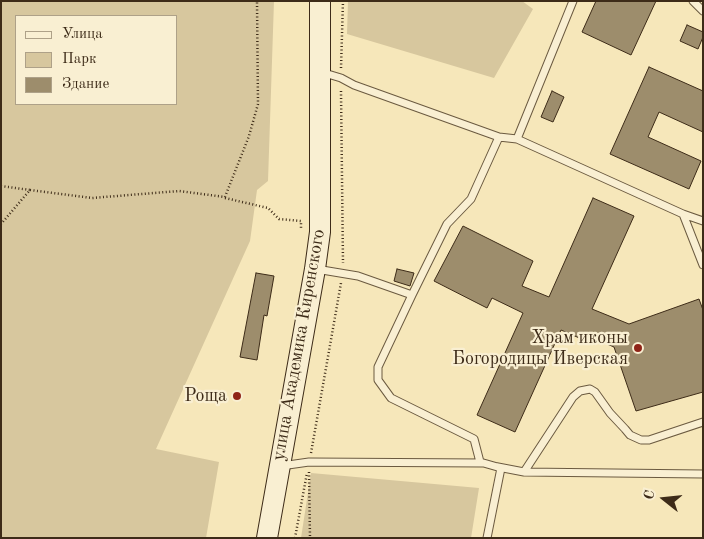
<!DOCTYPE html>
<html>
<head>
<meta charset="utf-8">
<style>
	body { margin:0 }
	#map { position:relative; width:704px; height:539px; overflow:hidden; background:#f6e7ba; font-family:"Old Standard TT",serif }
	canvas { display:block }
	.frame { position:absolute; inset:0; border:2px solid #3d2b18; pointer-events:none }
	.legend { position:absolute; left:15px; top:15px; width:162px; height:90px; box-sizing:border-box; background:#f9efd2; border:1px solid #aea188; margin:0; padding:6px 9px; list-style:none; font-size:15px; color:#3d2b18 }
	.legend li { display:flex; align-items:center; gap:10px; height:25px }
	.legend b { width:25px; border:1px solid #aea188 }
	.north { position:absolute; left:639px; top:474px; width:50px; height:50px; -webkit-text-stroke:4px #f9efd2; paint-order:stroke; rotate:286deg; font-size:14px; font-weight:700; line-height:20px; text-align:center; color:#3d2b18 }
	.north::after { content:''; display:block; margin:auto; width:18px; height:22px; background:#3d2b18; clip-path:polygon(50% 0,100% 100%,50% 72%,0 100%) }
</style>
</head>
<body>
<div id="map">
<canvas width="704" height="539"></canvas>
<div class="frame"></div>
<ul class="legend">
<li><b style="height:6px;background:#f9efd2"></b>Улица</li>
<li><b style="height:14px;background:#d7c79e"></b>Парк</li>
<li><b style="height:14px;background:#9d8d6c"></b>Здание</li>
</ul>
<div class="north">С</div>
</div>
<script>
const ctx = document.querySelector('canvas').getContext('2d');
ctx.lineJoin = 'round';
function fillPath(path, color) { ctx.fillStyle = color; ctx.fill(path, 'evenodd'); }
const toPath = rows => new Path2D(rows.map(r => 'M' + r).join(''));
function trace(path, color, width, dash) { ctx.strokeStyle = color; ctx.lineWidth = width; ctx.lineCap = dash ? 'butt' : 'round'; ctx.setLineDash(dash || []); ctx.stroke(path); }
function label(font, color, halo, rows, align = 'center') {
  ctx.font = font + ' "Old Standard TT",serif'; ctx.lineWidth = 4.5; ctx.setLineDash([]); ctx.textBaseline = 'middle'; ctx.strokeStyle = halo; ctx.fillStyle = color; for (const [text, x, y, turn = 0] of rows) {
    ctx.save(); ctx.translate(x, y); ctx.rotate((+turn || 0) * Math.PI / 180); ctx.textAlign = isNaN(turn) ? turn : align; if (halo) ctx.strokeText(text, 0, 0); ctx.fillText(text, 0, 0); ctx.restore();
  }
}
const green = toPath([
	[1,1,274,1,268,181,257,190,250,241,156,449,219,462,206,538,1,538],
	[16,16,176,16,176,104,16,104],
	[348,1,522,1,533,9,494,78,347,34],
	[311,473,479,488,471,538,301,538]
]);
const building = toPath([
	[596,1,656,1,631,55,582,32,596,1],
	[687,25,703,32,703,37,698,49,680,41,687,25],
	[649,67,703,91,703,132,659,112,648,137,701,161,689,189,610,154,649,67],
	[552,91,564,97,553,122,541,117,552,91],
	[593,198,634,216,592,309,629,324,699,299,703,310,703,392,636,411,614,347,586,335,584,340,561,330,515,432,477,415,523,313,492,298,487,308,434,281,463,226,533,261,522,286,549,297,593,198],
	[397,269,414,273,410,286,394,281,397,269],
	[256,273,274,276,267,316,264,315,257,360,240,357,256,273]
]);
const path = toPath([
	[341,68,343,1],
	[341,91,343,263],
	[1,186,30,190,1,224],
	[30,190,92,198,179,191,225,197,249,136,258,104,257,1],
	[225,198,268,208,279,219,301,221,301,230],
	[311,453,341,283],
	[309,472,310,538],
	[295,538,307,473]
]);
const service = toPath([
	[693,1,703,11],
	[321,72,341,78,354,85,499,137],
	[517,139,573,1],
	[683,214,703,221],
	[316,269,358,276,412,295],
	[281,466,309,462,483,463],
	[498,467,524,472,703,474],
	[501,468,480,462,474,439,391,398,378,380,378,367,412,295,447,224,471,199,499,137,517,139,683,214,703,265],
	[524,472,573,397,580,391,590,389,595,392,610,413,625,429,630,435,641,440,649,440,703,422],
	[487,538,501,468]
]);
const secondary = toPath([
	[267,538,315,269,320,232,320,1]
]);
const markers = [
	[638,348,5,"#8f2418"],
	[237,396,5,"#8f2418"]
];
const poiNames = [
	["Храм иконы",628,338],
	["Богородицы Иверская",628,359],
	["Роща",227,396]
];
const streetNames = [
	["улица Академика Киренского",299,345,-80]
];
fillPath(green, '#d7c79e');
fillPath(building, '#9d8d6c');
trace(building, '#3d2b18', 1);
trace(service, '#6b5a40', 9);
trace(secondary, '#3d2b18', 22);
trace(path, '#3d2b18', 2.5, [1, 2.5]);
trace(service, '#f9efd2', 7);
trace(secondary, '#f9efd2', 20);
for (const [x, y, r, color] of markers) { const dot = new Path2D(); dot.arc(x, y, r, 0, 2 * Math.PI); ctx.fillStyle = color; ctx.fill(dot); trace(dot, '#f9efd2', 2); }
label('18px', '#3d2b18', '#f9efd2', poiNames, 'right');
label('18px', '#3d2b18', '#f9efd2', streetNames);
</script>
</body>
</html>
